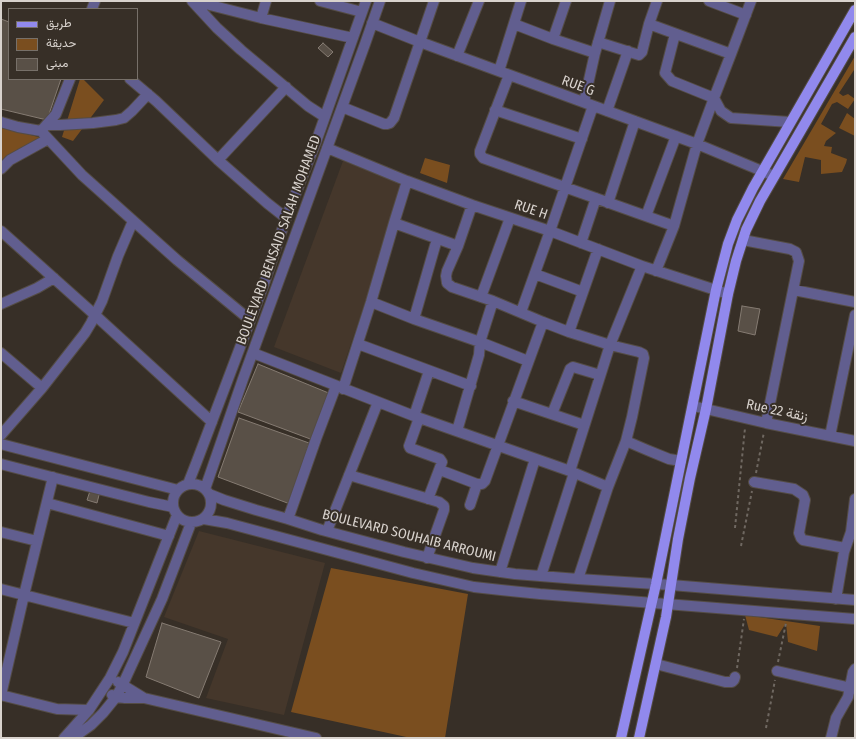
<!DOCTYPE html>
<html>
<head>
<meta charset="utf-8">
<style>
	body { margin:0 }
	#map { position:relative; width:856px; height:739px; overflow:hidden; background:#372f27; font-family:"Fira Sans Condensed",Vazirmatn,sans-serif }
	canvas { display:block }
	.frame { position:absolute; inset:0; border:2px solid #d8d2cd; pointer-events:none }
	.legend { position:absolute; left:8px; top:8px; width:130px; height:72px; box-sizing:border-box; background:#372f27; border:1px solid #777069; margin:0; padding:5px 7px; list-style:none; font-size:12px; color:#d8d2cd }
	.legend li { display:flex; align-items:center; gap:8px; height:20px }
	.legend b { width:20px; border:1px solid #777069 }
</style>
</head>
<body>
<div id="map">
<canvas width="856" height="739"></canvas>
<div class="frame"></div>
<ul class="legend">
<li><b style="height:5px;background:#9189ed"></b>طريق</li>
<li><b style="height:11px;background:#7a4e1f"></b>حديقة</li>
<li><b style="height:11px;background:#595047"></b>مبنى</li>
</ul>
</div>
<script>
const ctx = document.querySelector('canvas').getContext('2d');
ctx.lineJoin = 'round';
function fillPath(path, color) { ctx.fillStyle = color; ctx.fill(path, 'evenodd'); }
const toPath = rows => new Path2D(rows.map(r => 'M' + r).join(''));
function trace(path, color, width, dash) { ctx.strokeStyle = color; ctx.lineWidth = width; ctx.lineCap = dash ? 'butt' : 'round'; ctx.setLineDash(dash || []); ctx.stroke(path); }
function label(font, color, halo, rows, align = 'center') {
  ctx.font = font + ' "Fira Sans Condensed",Vazirmatn,sans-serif'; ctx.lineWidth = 4; ctx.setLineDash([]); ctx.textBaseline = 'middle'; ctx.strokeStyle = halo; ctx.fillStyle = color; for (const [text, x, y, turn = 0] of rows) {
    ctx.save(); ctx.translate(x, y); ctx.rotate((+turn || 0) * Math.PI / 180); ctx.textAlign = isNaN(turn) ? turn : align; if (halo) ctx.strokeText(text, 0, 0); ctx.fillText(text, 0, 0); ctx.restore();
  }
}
const built = toPath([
	[343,161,405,185,341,373,274,347],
	[199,531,325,563,284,715,206,698,228,639,164,617]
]);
const green = toPath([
	[855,56,855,70,854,70,839,93,843,96,848,94,855,99,848,109,837,102,832,104,821,124,836,133,826,141,824,146,832,147,831,153,847,159,846,163,842,172,821,174,821,160,805,157,799,182,783,179],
	[80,79,83,79,104,100,73,141,62,137],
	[847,113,855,119,855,136,839,128],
	[1,127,42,138,1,165],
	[425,158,450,165,447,183,420,173],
	[331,568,468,594,445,738,411,738,291,712],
	[745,615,820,626,817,651,788,642,786,623,777,637,749,630]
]);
const building = toPath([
	[1,19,9,22,9,79,61,79,47,120,1,109,1,19],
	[323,43,333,52,328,57,318,48,323,43],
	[742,306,760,309,755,335,738,331,742,306],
	[258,364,331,394,313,440,238,412,258,364],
	[239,418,309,443,290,504,218,477,239,418],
	[91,488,100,491,97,503,87,500,91,488],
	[162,623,221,642,199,698,146,677,162,623]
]);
const path = toPath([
	[756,473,764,432],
	[735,528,745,428],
	[741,546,752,491],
	[778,662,786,623],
	[737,668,744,619],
	[766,728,775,680]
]);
const minor = toPath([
	[192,1,217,28,241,50,308,106,325,117],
	[194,1,261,18,353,38],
	[320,1,362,12],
	[709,1,746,15],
	[92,9,95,1],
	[261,18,266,1],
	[372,23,420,42,697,144,774,176],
	[514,24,553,39,566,1],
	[649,24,731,54],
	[675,34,665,73,672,81,714,98,721,111,731,118,790,122],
	[553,39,595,53],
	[598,42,639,55,642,52,649,24,657,1],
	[457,56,479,1],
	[499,71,521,1],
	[509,75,480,151,480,154,483,158,674,226],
	[130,79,156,101,218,160,267,203,286,218],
	[584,102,595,53,610,1],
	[342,107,384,124,387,124,390,123,394,118,434,1],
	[495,110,582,139],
	[607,111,628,51],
	[1,122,18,127,41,131,56,114,70,79],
	[47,125,60,125,93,123,116,120,124,118,132,111,148,94],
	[41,131,82,175,177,260,250,320],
	[327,148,407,181,472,205,550,231,642,266,728,294],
	[218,160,286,87],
	[1,169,10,160,48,139],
	[608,203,635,121],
	[472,205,458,246,447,271,446,276,447,283,452,287,493,301,543,322,569,332,610,345,639,352,643,354,644,358,632,417,626,441],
	[646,216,676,136],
	[394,223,458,246],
	[1,231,95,315,212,422],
	[743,240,790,249,796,252,799,261,766,423],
	[581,243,596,198],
	[656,271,674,226,697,144,714,98,731,54,751,1],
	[535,274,583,292],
	[794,290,855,302],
	[481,297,510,218],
	[371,302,414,319,480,342,528,361],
	[1,304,37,288,54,278],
	[521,312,550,231,593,106],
	[414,319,437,239],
	[569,332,598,249],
	[358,344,471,386],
	[1,353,42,388],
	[253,353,414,416,570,471,608,487,626,441,647,450,669,459,681,461],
	[343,389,371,302,394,223,407,181],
	[513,401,584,425],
	[693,406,766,423,855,441],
	[552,414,570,369,573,367,600,375],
	[414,416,429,371],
	[419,418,409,446,410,448,440,459,442,462,428,499],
	[457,431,479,355,480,342,493,301],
	[1,435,42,388,85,333,91,323,102,301,118,256,133,221],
	[830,436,855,315],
	[1,444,178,490],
	[1,464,149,502,173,507],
	[440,470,477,484,482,484,485,481,543,322],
	[570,471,610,345,642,266],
	[349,475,439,502,444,506,444,510,427,558],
	[754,482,794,489,803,495,805,500,799,533,801,538,803,540,845,548],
	'173 503a19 19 0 1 1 38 0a19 19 0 1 1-38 0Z',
	[188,484,197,461,264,284,286,218,316,142,366,1],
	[205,489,243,379,365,44,380,1],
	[209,494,224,500,256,510,288,519,322,530,404,552,473,568,515,574,578,579,671,585,855,600],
	[47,503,169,536],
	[470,505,477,484],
	[204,519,227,523,413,573,474,587,501,590,540,594,855,619],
	[288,519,316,439,336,386],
	[327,531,378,402],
	[1,532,37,541],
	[500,572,535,459],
	[541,576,574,473],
	[578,579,608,487],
	[1,589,134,623],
	[836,599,844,552,851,532,855,499],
	[656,664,725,682,732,682,734,680,735,677],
	[777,671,855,689],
	[118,682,144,698],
	[1,695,24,595,53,477],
	[1,695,57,709,89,710],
	[112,695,116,697,125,698,144,698,316,738],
	[64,738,89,710,110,678,123,652,177,515],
	[71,738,77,735,91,725,103,713,116,697,123,684,162,599,191,523],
	[831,738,836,718,848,697,853,672,855,669]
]);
const major = toPath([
	[621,738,656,584,716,290,728,244,737,220,753,188,855,10],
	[639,738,666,617,678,539,690,478,706,409,728,294,736,261,746,230,760,201,855,37]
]);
const streetNames = [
	["RUE G",578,86,20],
	["RUE H",531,210,19],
	["BOULEVARD BENSAID SALAH MOHAMED",279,240,-70],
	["Rue 22 زنقة",777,411,12],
	["BOULEVARD SOUHAIB ARROUMI",409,536,14]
];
fillPath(built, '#45372b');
fillPath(green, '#7a4e1f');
fillPath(building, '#595047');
trace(building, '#857b72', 1);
trace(minor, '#544c45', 12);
trace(major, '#544c45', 12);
trace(path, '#6f6861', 2, [3, 3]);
trace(minor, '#615e8f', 10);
trace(major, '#9189ed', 10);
label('14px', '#d8d2cd', '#372f27', streetNames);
</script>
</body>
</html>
